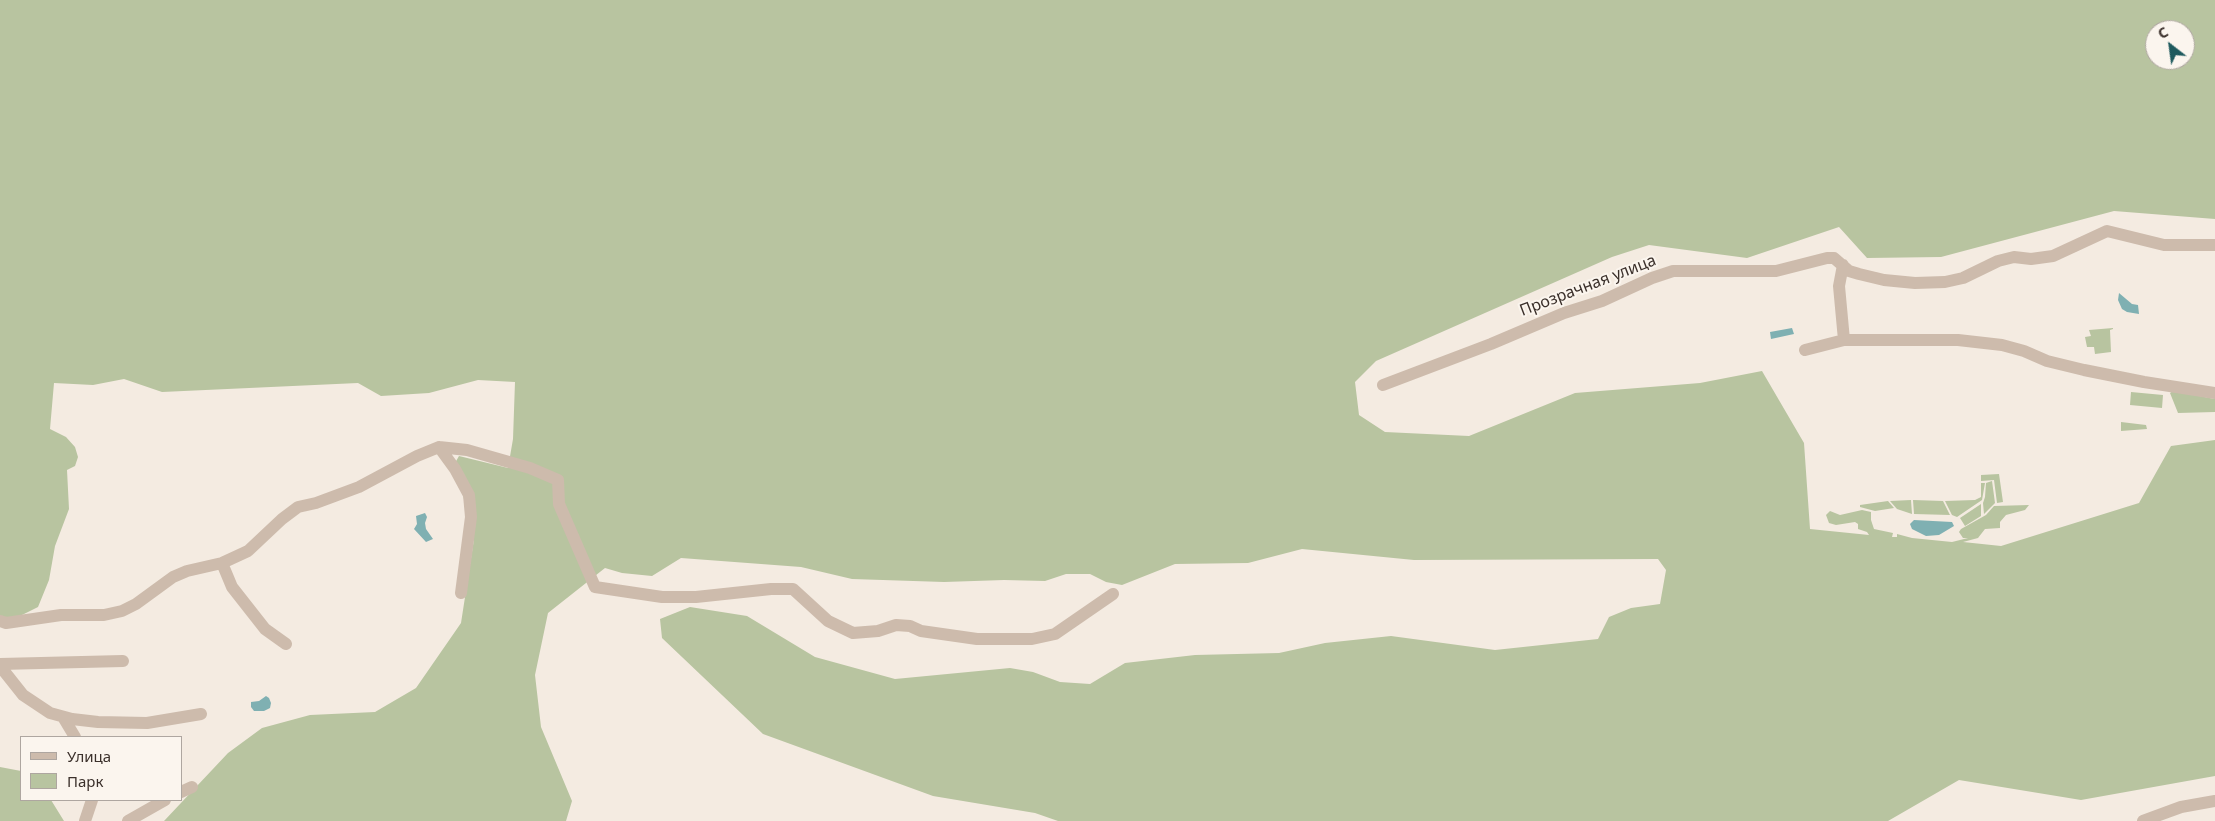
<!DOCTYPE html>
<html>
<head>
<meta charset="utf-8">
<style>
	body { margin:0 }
	#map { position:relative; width:2215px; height:821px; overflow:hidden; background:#f4ebe1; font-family:"Noto Sans",sans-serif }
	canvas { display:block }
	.legend { position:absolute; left:20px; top:736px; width:162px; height:65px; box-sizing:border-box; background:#fbf5ee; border:1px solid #aea6a0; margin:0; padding:6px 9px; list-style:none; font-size:15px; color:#3b302b }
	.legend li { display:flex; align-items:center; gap:10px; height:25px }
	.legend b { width:25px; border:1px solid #aea6a0 }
	.north { position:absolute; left:2145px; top:20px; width:50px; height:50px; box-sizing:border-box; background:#fbf5ee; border:1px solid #aea6a0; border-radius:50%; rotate:330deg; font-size:14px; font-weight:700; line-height:20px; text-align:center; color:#3b302b }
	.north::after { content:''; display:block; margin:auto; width:18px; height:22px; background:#1f5a5e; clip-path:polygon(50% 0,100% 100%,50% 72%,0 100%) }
</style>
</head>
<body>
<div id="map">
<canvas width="2215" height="821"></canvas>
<ul class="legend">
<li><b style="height:6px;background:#cdbbac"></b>Улица</li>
<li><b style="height:14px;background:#b8c4a0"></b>Парк</li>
</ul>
<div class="north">С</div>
</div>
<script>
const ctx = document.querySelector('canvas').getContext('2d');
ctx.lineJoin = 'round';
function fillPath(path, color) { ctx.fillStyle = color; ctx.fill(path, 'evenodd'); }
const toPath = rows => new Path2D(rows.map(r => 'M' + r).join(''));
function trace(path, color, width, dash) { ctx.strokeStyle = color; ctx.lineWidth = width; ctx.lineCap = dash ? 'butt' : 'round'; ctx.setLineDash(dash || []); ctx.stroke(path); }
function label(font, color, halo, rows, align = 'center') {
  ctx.font = font + ' "Noto Sans",sans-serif'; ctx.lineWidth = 4; ctx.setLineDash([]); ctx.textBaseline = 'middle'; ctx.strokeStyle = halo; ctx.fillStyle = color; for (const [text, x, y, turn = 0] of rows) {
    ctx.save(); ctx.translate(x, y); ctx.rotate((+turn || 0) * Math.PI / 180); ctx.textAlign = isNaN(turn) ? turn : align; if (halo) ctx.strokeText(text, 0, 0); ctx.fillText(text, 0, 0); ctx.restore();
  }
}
const green = toPath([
	[0,0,2215,0,2215,219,2114,211,1941,257,1867,258,1839,227,1747,258,1649,245,1612,257,1376,361,1355,382,1359,415,1385,432,1469,436,1575,393,1700,383,1762,371,1804,443,1810,529,1869,535,1867,532,1858,529,1858,524,1855,522,1836,525,1829,523,1826,515,1830,511,1840,515,1862,510,1871,512,1871,520,1874,529,1893,533,1892,537,1897,537,1897,534,1912,538,1952,542,1968,538,1963,538,1959,532,1961,529,1986,515,1994,506,2029,505,2025,510,2006,515,2000,522,2000,528,1985,529,1978,538,1963,542,2001,546,2139,503,2171,446,2215,440,2215,776,2081,800,1959,780,1888,821,1058,821,1035,813,933,796,763,734,662,638,660,619,690,607,747,616,815,657,895,679,1010,668,1033,672,1060,682,1090,684,1125,663,1195,655,1279,653,1325,643,1391,636,1495,650,1598,639,1609,617,1631,608,1660,604,1666,570,1658,559,1414,560,1302,549,1248,563,1175,564,1122,585,1106,582,1090,574,1066,574,1045,581,1004,580,944,582,852,579,801,567,681,558,652,576,622,573,605,568,548,613,535,675,541,727,572,801,566,821,164,821,228,753,262,728,310,715,375,712,416,688,461,623,474,539,455,463,459,456,508,468,513,439,515,382,478,380,429,393,381,396,358,383,162,392,124,379,93,385,54,383,50,429,66,437,75,447,78,457,75,466,67,470,69,509,55,546,49,580,38,607,18,617,0,619],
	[2155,30,2185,30,2185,60,2155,60],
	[2113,328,2113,329,2110,330,2111,352,2095,354,2094,347,2087,347,2085,337,2091,336,2089,330],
	[2173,391,2215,399,2215,412,2178,413,2170,393],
	[2131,392,2163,395,2162,408,2130,405],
	[2121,422,2146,425,2147,429,2121,431],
	[1999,474,2003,502,1997,503,1994,480,1981,481,1981,475],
	[1992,481,1995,503,1984,514,1983,503,1985,497,1986,483],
	[1981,483,1985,483,1982,500,1957,517,1952,515,1945,501,1975,500,1981,497],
	[1911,500,1912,514,1897,509,1890,501],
	[1913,500,1943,501,1950,515,1914,514],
	[1888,501,1894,508,1875,511,1860,507,1860,505],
	[1981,504,1981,516,1965,526,1960,518],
	[0,767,21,771,21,800,51,800,64,821,0,821]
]);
const water = toPath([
	[2119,293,2132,304,2138,305,2139,314,2127,312,2122,309,2118,300],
	[1792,328,1794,334,1771,339,1770,332],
	[425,513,427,517,425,523,426,529,433,539,426,542,414,529,417,524,416,516],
	[1914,520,1952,522,1954,526,1939,535,1926,536,1912,529,1910,524],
	[266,696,269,698,271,703,270,708,264,711,254,711,251,707,251,702,259,701]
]);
const minor = toPath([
	[1844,340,1958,340,2002,345,2024,351,2047,361,2084,370,2144,382,2215,393],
	[1805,350,1844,340,1839,286,1843,265],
	[1383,385,1491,344,1564,313,1602,301,1652,278,1673,271,1776,271,1827,258,1834,258,1849,271,1859,274,1884,280,1915,283,1945,282,1963,278,1998,261,2014,257,2031,259,2053,256,2107,231,2164,245,2215,245],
	[439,447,455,469,469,495,471,517,461,593],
	[222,563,232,587,265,629,286,644],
	[0,621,6,623,61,615,104,615,122,611,136,604,173,577,187,571,222,563,248,551,282,519,298,507,316,503,359,487,417,456,439,447,467,450,530,468,558,480,559,504,595,587,662,597,696,597,771,589,793,589,828,621,853,633,878,631,896,625,910,626,921,631,977,639,1032,639,1055,634,1113,594],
	[0,664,123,661],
	[0,666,23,695,50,713,72,719,98,722,147,723,201,714],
	[63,717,75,737],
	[181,792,192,787],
	[85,821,92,800],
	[128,821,165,800],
	[2143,821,2181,807,2215,801]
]);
const streetNames = [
	["Прозрачная улица",1588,286,-21]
];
fillPath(green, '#b8c4a0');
fillPath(water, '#7fb0b2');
trace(minor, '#cdbbac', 12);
label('16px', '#3b302b', '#fbf5ee', streetNames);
</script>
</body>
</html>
